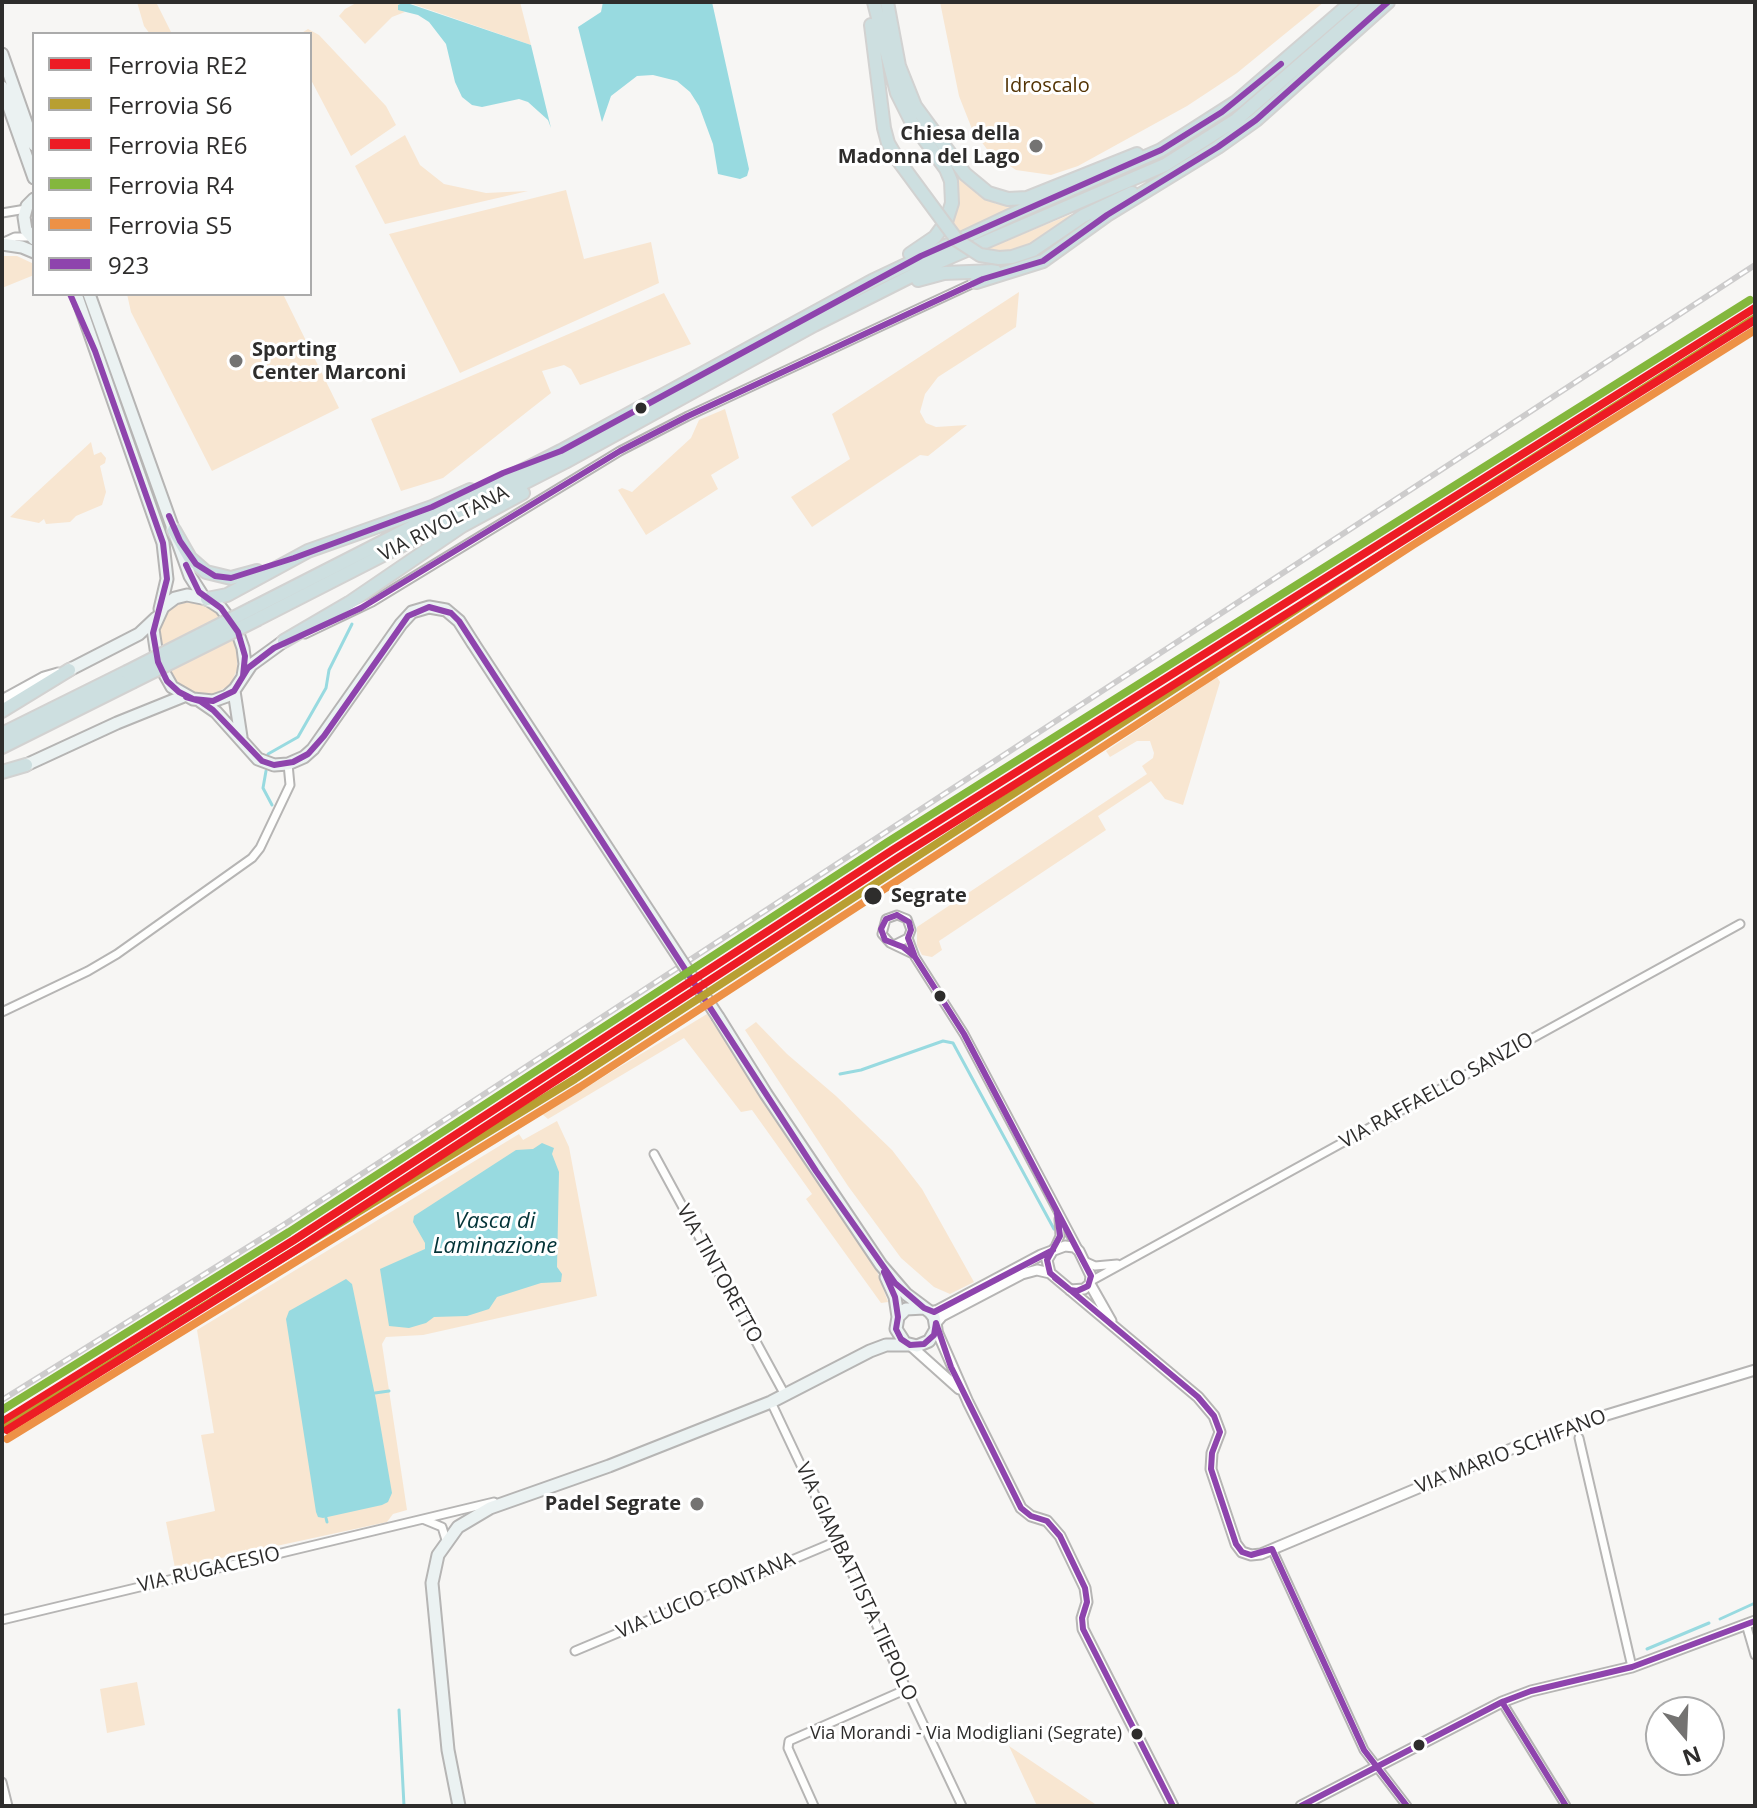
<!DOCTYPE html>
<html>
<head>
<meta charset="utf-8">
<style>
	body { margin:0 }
	#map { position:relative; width:1757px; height:1808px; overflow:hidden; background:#f7f6f4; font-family:"Open Sans",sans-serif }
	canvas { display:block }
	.frame { position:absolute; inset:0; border:4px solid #2e2d2c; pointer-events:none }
	.legend { position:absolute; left:32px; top:32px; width:280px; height:264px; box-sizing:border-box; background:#fff; border:2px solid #ababab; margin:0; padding:10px 14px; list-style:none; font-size:24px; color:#2e2d2c }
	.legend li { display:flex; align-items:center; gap:16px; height:40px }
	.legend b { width:40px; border:2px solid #ababab }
	.north { position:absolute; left:1645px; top:1696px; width:80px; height:80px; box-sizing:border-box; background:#fff; border:2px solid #ababab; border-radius:50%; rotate:161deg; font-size:22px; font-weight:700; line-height:32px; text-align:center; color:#2e2d2c }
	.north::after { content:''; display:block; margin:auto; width:28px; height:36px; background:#747372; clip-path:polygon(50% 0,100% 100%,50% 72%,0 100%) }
</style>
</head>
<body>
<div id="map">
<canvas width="1757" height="1808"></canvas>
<div class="frame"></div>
<ul class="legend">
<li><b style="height:10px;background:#ed1c24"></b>Ferrovia RE2</li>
<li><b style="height:10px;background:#b89f32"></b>Ferrovia S6</li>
<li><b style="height:10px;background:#ed1c24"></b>Ferrovia RE6</li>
<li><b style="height:10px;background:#84b73d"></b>Ferrovia R4</li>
<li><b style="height:10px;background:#ed9146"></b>Ferrovia S5</li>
<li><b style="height:10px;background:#8e44ad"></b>923</li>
</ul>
<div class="north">N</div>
</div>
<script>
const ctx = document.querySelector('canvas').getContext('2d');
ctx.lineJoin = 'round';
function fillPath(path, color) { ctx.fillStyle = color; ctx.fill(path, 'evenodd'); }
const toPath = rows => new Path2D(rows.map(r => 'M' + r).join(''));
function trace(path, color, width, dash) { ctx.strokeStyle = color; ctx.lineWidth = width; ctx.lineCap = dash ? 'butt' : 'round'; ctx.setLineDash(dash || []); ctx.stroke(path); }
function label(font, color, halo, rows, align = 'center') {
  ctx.font = font + ' "Open Sans",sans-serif'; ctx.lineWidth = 6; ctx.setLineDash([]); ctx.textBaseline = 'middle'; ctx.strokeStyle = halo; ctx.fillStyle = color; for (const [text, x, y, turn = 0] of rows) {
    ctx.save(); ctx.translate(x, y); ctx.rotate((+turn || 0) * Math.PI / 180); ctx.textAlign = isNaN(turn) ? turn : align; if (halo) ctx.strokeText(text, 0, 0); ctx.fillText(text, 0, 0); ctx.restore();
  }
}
const green = toPath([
	[137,2,156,2,172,34,150,34,144,26],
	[358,2,404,2,398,5,398,9,405,12,392,17,365,44,339,16,345,9],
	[407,2,520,2,531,45],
	[940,2,1324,2,1237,73,1187,106,1078,166,1051,175,1016,170,989,152,972,129,959,96],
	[308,29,319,35,386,106,396,125,351,156,310,78,310,34,300,34],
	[405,135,420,165,444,184,486,193,528,191,385,224,355,166],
	[942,155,977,194,997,204,1019,206,960,232,950,221],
	[566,190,584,259,651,242,659,283,460,373,389,234],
	[1089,207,1033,244,1007,252,986,249],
	[2,256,17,256,34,264,34,275,2,288],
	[1019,292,1016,327,938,377,925,394,920,412,926,423,936,427,967,425,928,456,920,455,812,527,791,497,850,459,832,414],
	[664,293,691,344,580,385,571,369,564,365,542,371,551,393,443,478,401,491,371,419],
	[127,294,283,294,339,408,212,471,131,312],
	[725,409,739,458,711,475,718,489,646,535,618,490,622,488,632,492,691,438,699,420],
	[91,442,94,455,101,452,106,458,105,463,100,466,106,492,102,505,76,516,70,522,46,524,44,519,39,523,10,517],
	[195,602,211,608,221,618,232,635,238,653,237,670,230,685,212,695,195,693,180,685,171,674,161,648,160,630,167,611,181,603],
	[1217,677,1220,682,1183,805,1165,799,1151,781,1098,816,1106,830,939,941,942,950,932,957,922,955,917,945,917,927,1147,774,1142,766,1153,758,1154,753,1150,741,1137,741,1110,757,1106,751],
	[707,1014,877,1271,888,1302,881,1303,806,1199,812,1194,752,1110,741,1112,684,1038,548,1119,542,1114],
	[756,1022,787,1054,836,1096,892,1150,922,1189,974,1282,950,1294,934,1287,901,1258,848,1186,745,1030],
	[557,1121,569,1147,597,1296,423,1335,386,1337,382,1344,407,1510,393,1514,387,1522,175,1568,166,1522,215,1511,201,1435,214,1433,197,1330,519,1134,523,1140],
	[137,1682,145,1725,107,1733,100,1689],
	[1009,1746,1098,1806,1037,1806]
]);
const water = toPath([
	[404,2,531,45,551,128,548,120,528,102,519,99,482,107,472,105,462,97,455,82,446,44,429,22,418,15,398,10,398,5],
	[603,2,712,2,749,169,747,176,740,179,718,174,713,144,699,106,690,92,677,81,653,75,637,76,611,96,602,122,578,27,601,12],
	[542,1143,554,1148,552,1154,559,1172,557,1267,562,1274,561,1282,541,1283,497,1297,489,1309,467,1316,434,1317,426,1323,409,1328,389,1326,380,1269,425,1249,425,1243,413,1222,414,1216,516,1150,533,1149],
	[346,1279,352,1284,376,1400,392,1493,388,1502,382,1505,323,1518,318,1517,316,1512,286,1319,289,1311]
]);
const stream = toPath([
	[268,754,298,737,326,688,329,670,352,624],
	[266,771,263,788,272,805],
	[840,1074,861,1070,943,1041,953,1043,1054,1229],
	[375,1393,389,1391],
	[326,1518,327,1522],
	[1720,1619,1755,1603],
	[1647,1649,1709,1623],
	[399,1710,404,1806]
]);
const minor = toPath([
	[2,213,26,209],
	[2,243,15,237,31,237],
	[305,634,372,602,620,451,688,416,976,282],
	[908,938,915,957,964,1034,1078,1249],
	[896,944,908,938,911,930,907,919,897,915,886,919,882,934,890,943,911,953],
	[2,1012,88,971,117,954,252,858,260,848,290,785,288,764],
	[654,1154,785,1395],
	[1054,1249,1060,1236,1059,1219],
	[1084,1261,1095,1266,1117,1264],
	[1091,1281,1740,924],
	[771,1402,962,1806],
	[1579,1438,1632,1667],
	[425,1520,442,1527,446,1540],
	[1272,1549,1364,1750,1407,1806],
	[2,1620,494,1502],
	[1746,1624,1755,1655],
	[575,1651,837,1541],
	[1502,1702,1566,1806],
	[2,1782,8,1806],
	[814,1806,788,1748,789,1741,907,1689]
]);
const tertiary = toPath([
	[2,700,44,677,58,673],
	[1053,1250,1047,1260,1050,1273,1198,1397,1214,1416,1220,1432,1212,1453,1211,1469,1236,1544,1242,1552,1251,1555,1261,1554,1554,1431,1755,1370],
	[1090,1284,1111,1321],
	[930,1312,938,1310,1041,1255,1065,1246,1074,1247,1079,1251,1091,1276,1090,1284,1084,1289,1070,1290],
	[936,1323,942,1316,1022,1274,1037,1270,1050,1273],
	[936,1329,968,1402,1021,1508,1031,1516,1047,1521,1060,1536,1085,1588,1087,1602,1082,1618,1083,1629,1173,1806],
	[911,1346,959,1389],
	[1301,1806,1502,1702,1531,1691,1632,1667,1755,1621]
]);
const secondary = toPath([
	[2,54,34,145],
	[2,87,34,178],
	[34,199,27,206,24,217,26,230,34,239],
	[2,244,22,247,34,252],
	[76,294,163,543,167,579,160,609],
	[89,294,190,576,204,598],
	[69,670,139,634,156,618],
	[243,676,245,664,243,648,236,628,221,608,207,599,187,595,175,598,163,607,153,629,158,662,172,687,193,699,213,701,227,696,235,689,251,665,284,641],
	[234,691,241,737],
	[200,701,216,712,258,759,274,765,288,764,304,757,313,749,401,624,412,612,429,607,446,610,459,621,473,643],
	[26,765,117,723,184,696],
	[718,1017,766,1094,881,1265,906,1294,930,1312,934,1317,936,1329,929,1341,917,1346,905,1343,896,1329,898,1317,906,1309,924,1308],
	[886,1277,895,1297,898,1317],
	[459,1806,448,1750,432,1583,438,1555,458,1527,490,1508,609,1466,771,1402,870,1351,886,1345,910,1345]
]);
const trunk = toPath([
	[874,2,897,93,911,121,946,169,951,181,952,203,946,222,935,237,910,254],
	[887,2,899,66,915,106,965,174,988,193,1008,199,1027,198,1137,154],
	[871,25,884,128,888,143,898,160],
	[999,258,1012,257,1033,250,1083,216,1132,193],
	[918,280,944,273,995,271],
	[976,282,1043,261,1107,215,1218,147,1256,120,1388,2],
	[174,530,190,558,206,572,231,578,257,571],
	[207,599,227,595,308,551,432,507,470,490],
	[253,608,561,451,872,281,1018,212,1161,150,1236,102,1352,2],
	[258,619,565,462,814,325,941,261,1165,165,1236,120,1372,2],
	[284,641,349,603,462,526,523,493],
	[2,711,69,670],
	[2,734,127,672],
	[2,747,132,682],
	[2,772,26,765]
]);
const rail = toPath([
	[2,1400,285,1224,1755,265]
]);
const secondaryBridge = toPath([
	[473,643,718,1017]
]);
const trunkBridge = toPath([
	[898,160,957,240,980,255,999,258],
	[127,672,253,608],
	[132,682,258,619]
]);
const bus1 = toPath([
	[70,294,95,351,163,543,167,579,153,633,158,662,167,681,179,692,193,699,213,701,234,691,248,668,274,648,361,608,620,451,688,416,983,279,1043,261,1107,215,1218,147,1256,120,1388,2],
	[169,516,180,541,196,564,215,576,231,578,294,558,432,507,503,473,561,451,921,256,1161,150,1222,112,1281,64],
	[186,565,199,592,221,608,238,632,245,656,243,676],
	[186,697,200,701,213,710,262,761,274,765,293,762,308,754,324,736,408,616,429,607,451,613,459,621,816,1171,895,1283,924,1308,934,1312,1053,1250],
	[897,915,909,922,911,930,908,938,915,957,903,947,885,940,881,929,886,919,897,915],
	[915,957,964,1034,1091,1276,1088,1286,1077,1291,1070,1290,1055,1278],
	[1057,1213,1060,1236,1047,1260,1050,1273,1198,1397,1214,1416,1220,1432,1212,1453,1211,1469,1236,1544,1242,1552,1251,1555,1272,1549,1364,1750,1407,1806],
	[884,1272,895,1297,898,1317,896,1329,901,1339,910,1345,924,1344,934,1335,936,1323],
	[936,1323,951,1367,1021,1508,1031,1516,1047,1521,1060,1536,1085,1588,1087,1602,1082,1618,1083,1629,1173,1806],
	[1502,1702,1566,1806],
	[1301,1806,1502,1702,1531,1691,1632,1667,1755,1621]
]);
const rail1 = toPath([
	[2,1422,294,1240,894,849,1755,308]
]);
const rail2 = toPath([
	[2,1430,575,1079,1408,537,1755,318]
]);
const rail3 = toPath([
	[7,1430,299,1248,899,857,1755,320]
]);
const rail4 = toPath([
	[2,1410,289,1232,889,841,1750,300]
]);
const rail5 = toPath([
	[7,1439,580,1087,1413,545,1755,330]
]);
const markers = [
	[1036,146,8,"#747372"],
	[236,361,8,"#747372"],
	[641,408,7,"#2e2d2c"],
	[873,896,10,"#2e2d2c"],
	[940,996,7,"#2e2d2c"],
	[697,1504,8,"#747372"],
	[1137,1734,7,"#2e2d2c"],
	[1419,1745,7,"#2e2d2c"]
];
const busNames = [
	["Via Morandi - Via Modigliani (Segrate)",1122,1734]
];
const parkNames = [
	["Idroscalo",1047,86]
];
const poiNames = [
	["Chiesa della",1020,134],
	["Madonna del Lago",1020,157],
	["Sporting",252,350,"left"],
	["Center Marconi",252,373,"left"],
	["Padel Segrate",681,1504]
];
const streetNames = [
	["VIA RIVOLTANA",444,524,-27],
	["VIA RAFFAELLO SANZIO",1437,1091,-29],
	["VIA TINTORETTO",719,1274,61],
	["VIA MARIO SCHIFANO",1511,1452,-21],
	["VIA RUGACESIO",209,1570,-13],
	["VIA GIAMBATTISTA TIEPOLO",856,1582,65],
	["VIA LUCIO FONTANA",706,1596,-23]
];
const stopNames = [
	["Segrate",891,896]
];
const waterNames = [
	["Vasca di",495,1222],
	["Laminazione",495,1247]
];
fillPath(green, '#f8e6d1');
fillPath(water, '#98dae0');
trace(stream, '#98dae0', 3);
trace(minor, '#b6b5b4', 11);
trace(tertiary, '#b6b5b4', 13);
trace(secondary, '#b6b5b4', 15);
trace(trunk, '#d2d2d1', 16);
trace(minor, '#fefefd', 7);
trace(tertiary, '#fefefd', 9);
trace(secondary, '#ebf2f2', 11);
trace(trunk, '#cddfe0', 12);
trace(rail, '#cdcccc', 6);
trace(rail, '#fff', 3, [9]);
trace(secondaryBridge, '#b6b5b4', 15, []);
trace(trunkBridge, '#d2d2d1', 16, []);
trace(secondaryBridge, '#ebf2f2', 11);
trace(trunkBridge, '#cddfe0', 12);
trace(bus1, '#8e44ad', 6);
trace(rail1, '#ed1c24', 8);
trace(rail2, '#b89f32', 8);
trace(rail3, '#ed1c24', 8);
trace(rail4, '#84b73d', 8);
trace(rail5, '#ed9146', 8);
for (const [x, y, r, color] of markers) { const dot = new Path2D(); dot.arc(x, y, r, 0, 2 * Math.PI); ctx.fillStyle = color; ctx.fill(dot); trace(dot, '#fff', 3); }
label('18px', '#2e2d2c', '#fff', busNames, 'right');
label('20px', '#533405', '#fff', parkNames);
label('bold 20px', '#2e2d2c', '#fff', poiNames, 'right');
label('20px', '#2e2d2c', '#fff', streetNames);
label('bold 20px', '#2e2d2c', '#fff', stopNames, 'left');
label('italic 22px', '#033337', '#fff', waterNames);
</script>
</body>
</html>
